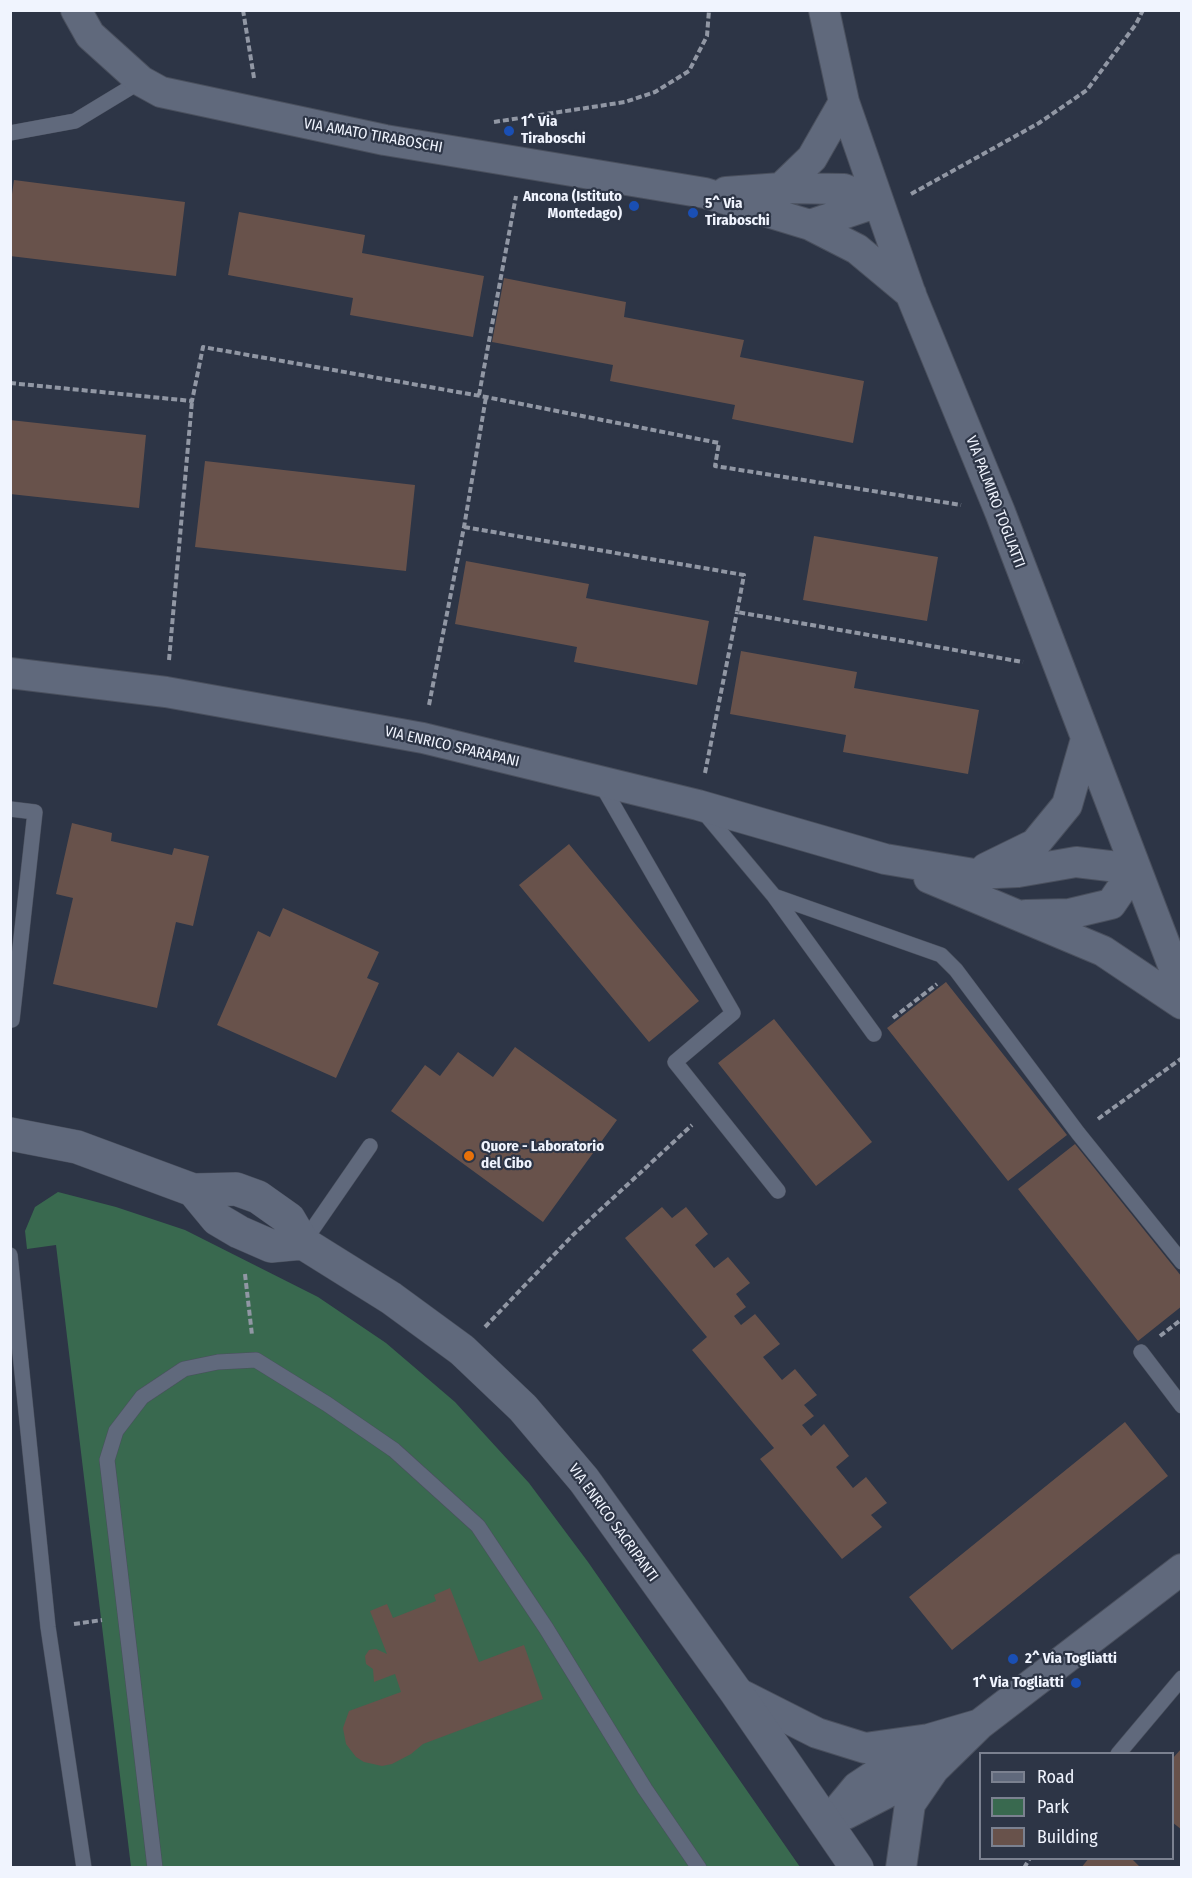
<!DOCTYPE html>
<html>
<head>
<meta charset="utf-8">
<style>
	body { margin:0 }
	#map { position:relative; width:1192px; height:1878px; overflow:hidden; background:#2d3546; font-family:"Fira Sans Condensed",sans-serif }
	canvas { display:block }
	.frame { position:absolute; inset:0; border:12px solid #f0f4fe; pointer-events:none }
	.legend { position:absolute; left:979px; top:1752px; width:195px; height:108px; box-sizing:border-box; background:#2d3546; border:2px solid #7b8190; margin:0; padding:8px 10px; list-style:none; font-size:18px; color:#f0f4fe }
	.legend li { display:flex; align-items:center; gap:12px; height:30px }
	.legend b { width:30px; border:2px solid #7b8190 }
</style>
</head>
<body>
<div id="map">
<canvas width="1192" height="1878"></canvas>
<div class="frame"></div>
<ul class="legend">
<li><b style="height:8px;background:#60697c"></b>Road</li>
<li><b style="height:16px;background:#39694f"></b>Park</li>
<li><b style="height:16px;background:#68524b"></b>Building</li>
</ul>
</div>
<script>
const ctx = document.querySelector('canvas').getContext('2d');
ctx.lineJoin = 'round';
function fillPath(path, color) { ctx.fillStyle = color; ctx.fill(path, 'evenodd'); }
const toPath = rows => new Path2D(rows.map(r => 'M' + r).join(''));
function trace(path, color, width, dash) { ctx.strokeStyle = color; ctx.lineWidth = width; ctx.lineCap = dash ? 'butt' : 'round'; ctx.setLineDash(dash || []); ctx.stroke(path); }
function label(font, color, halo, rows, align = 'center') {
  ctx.font = font + ' "Fira Sans Condensed",sans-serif'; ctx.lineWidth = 4.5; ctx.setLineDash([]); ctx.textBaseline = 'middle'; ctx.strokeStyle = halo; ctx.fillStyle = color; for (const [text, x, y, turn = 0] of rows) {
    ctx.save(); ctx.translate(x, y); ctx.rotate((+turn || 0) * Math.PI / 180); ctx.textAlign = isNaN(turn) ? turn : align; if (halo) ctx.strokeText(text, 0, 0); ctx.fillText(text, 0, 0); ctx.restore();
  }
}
const green = toPath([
	[655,10,466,12,466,10],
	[58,1192,116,1207,185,1230,318,1297,386,1343,455,1402,529,1483,588,1562,800,1867,131,1867,56,1245,27,1249,25,1231,35,1207]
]);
const building = toPath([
	[14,180,185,202,176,276,10,256,10,208],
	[239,212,365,235,362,253,484,276,473,337,350,315,353,298,228,275],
	[504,278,626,302,624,317,744,340,740,357,864,381,853,443,732,419,735,405,610,381,613,365,492,342],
	[10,420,146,435,139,508,10,494],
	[205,461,415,485,406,571,195,547],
	[814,536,938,557,927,621,803,600],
	[466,561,589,584,586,598,709,621,697,685,574,662,577,647,455,624],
	[741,651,857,672,854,688,979,710,968,774,843,752,846,735,730,714],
	[72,823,112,833,111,841,172,855,174,848,209,856,193,926,176,922,157,1008,53,984,73,898,56,894],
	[569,844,699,1001,649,1042,519,885],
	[283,908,379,952,367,978,379,983,336,1078,217,1025,258,931,270,937],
	[946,982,1067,1135,1008,1181,887,1028],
	[774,1019,872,1142,816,1186,718,1063],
	[515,1047,617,1120,543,1222,391,1111,425,1065,440,1076,458,1052,493,1077],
	[1075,1144,1182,1277,1182,1306,1138,1341,1018,1189],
	[662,1207,672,1218,686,1207,708,1234,695,1245,714,1268,728,1257,750,1283,736,1294,746,1307,734,1316,741,1325,755,1314,780,1344,763,1357,782,1380,795,1369,817,1395,804,1405,814,1416,802,1425,811,1436,824,1424,849,1456,836,1467,853,1488,866,1477,887,1503,871,1515,882,1527,842,1559,760,1459,774,1448,692,1350,707,1337,625,1238],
	[1125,1422,1168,1476,952,1650,909,1597],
	[450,1588,479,1662,524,1645,543,1699,423,1744,411,1754,392,1764,382,1766,364,1762,356,1757,346,1744,343,1728,349,1711,401,1692,395,1674,374,1682,373,1669,366,1664,365,1656,369,1650,376,1649,387,1654,370,1611,387,1604,393,1618,436,1601,434,1595],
	[1182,1748,1182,1830,1172,1822,1172,1759],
	[1089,1858,1131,1858,1141,1868,1081,1868]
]);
const path = toPath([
	[243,10,254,78],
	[494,122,625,102,655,92,689,71,707,36,709,10],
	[911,194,1039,123,1087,90,1136,24,1143,10],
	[10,383,192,401,203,347,486,397,719,443,715,466,961,505],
	[479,395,516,196],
	[464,527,744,575,737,612,1023,662],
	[169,660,192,401],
	[429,705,464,527,486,397],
	[705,773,737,612],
	[893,1018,937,984],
	[1098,1119,1182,1058],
	[245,1274,252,1335],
	[485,1327,573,1235,692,1125],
	[1160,1336,1182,1319],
	[74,1624,102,1620],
	[1024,1868,1030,1858]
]);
const lane = toPath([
	[10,133,75,121,141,81],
	[600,782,733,1013,675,1062,778,1191],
	[10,809,35,812,12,1020],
	[702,810,774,896,874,1034],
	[774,896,941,955,956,970,1078,1133,1182,1262],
	[303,1243,370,1146],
	[10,1255,48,1627,84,1868],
	[1141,1352,1182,1406],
	[1118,1754,1182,1678],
	[155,1868,107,1460,116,1431,142,1397,184,1369,218,1362,256,1360,327,1404,394,1450,478,1526,546,1628,645,1789,699,1868]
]);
const street = toPath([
	[76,10,90,35,141,81,161,92,385,140,705,193,810,225,857,249,911,294],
	[824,10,844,102,911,295,1000,512,1182,989],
	[781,188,812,158,844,102],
	[726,192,781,188,844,189,878,202],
	[810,225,878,202],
	[10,673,166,692,423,738,698,805,885,859,974,874,1018,872,1076,862,1135,869],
	[986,868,1035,844,1067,805,1086,739],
	[929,878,1103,951,1182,1004],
	[1026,915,1069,914,1111,904,1135,869],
	[736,1692,817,1733,865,1748,929,1739,977,1725],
	[846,1814,931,1770],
	[827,1823,857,1787,923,1743],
	[901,1868,910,1804,934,1769,980,1724,1182,1569]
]);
const secondary = toPath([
	[10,1134,77,1147,193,1190,236,1189,258,1197,289,1219,303,1243,391,1298,462,1350,523,1408,584,1480,736,1692,857,1868],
	[193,1190,217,1219,239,1232,271,1246,303,1243]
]);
const markers = [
	[509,131,6,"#1a4fb4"],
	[634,206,6,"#1a4fb4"],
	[693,213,6,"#1a4fb4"],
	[469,1156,6,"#e8710a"],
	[1013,1659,6,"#1a4fb4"],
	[1076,1683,6,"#1a4fb4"]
];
const poiNames = [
	["1^ Via",521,122],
	["Tiraboschi",521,139],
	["Ancona (Istituto",622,197,"right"],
	["Montedago)",622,214,"right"],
	["5^ Via",705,204],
	["Tiraboschi",705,221],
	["Quore - Laboratorio",481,1147],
	["del Cibo",481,1164],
	["2^ Via Togliatti",1025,1659],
	["1^ Via Togliatti",1064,1683,"right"]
];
const streetNames = [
	["VIA AMATO TIRABOSCHI",373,136,10],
	["VIA PALMIRO TOGLIATTI",995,502,69],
	["VIA ENRICO SPARAPANI",452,747,13],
	["VIA ENRICO SACRIPANTI",613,1523,54]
];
fillPath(green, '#39694f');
fillPath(building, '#68524b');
trace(lane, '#4a505e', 16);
trace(street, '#4a505e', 32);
trace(secondary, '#4a505e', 34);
trace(path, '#9197a4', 4, [6, 3]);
trace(lane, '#60697c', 15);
trace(street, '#60697c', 30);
trace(secondary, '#60697c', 33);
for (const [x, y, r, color] of markers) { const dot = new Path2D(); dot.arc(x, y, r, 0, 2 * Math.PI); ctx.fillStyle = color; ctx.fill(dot); trace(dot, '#2d3546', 2); }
label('bold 15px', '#f0f4fe', '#2d3546', poiNames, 'left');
label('15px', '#f0f4fe', '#2d3546', streetNames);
</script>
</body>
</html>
